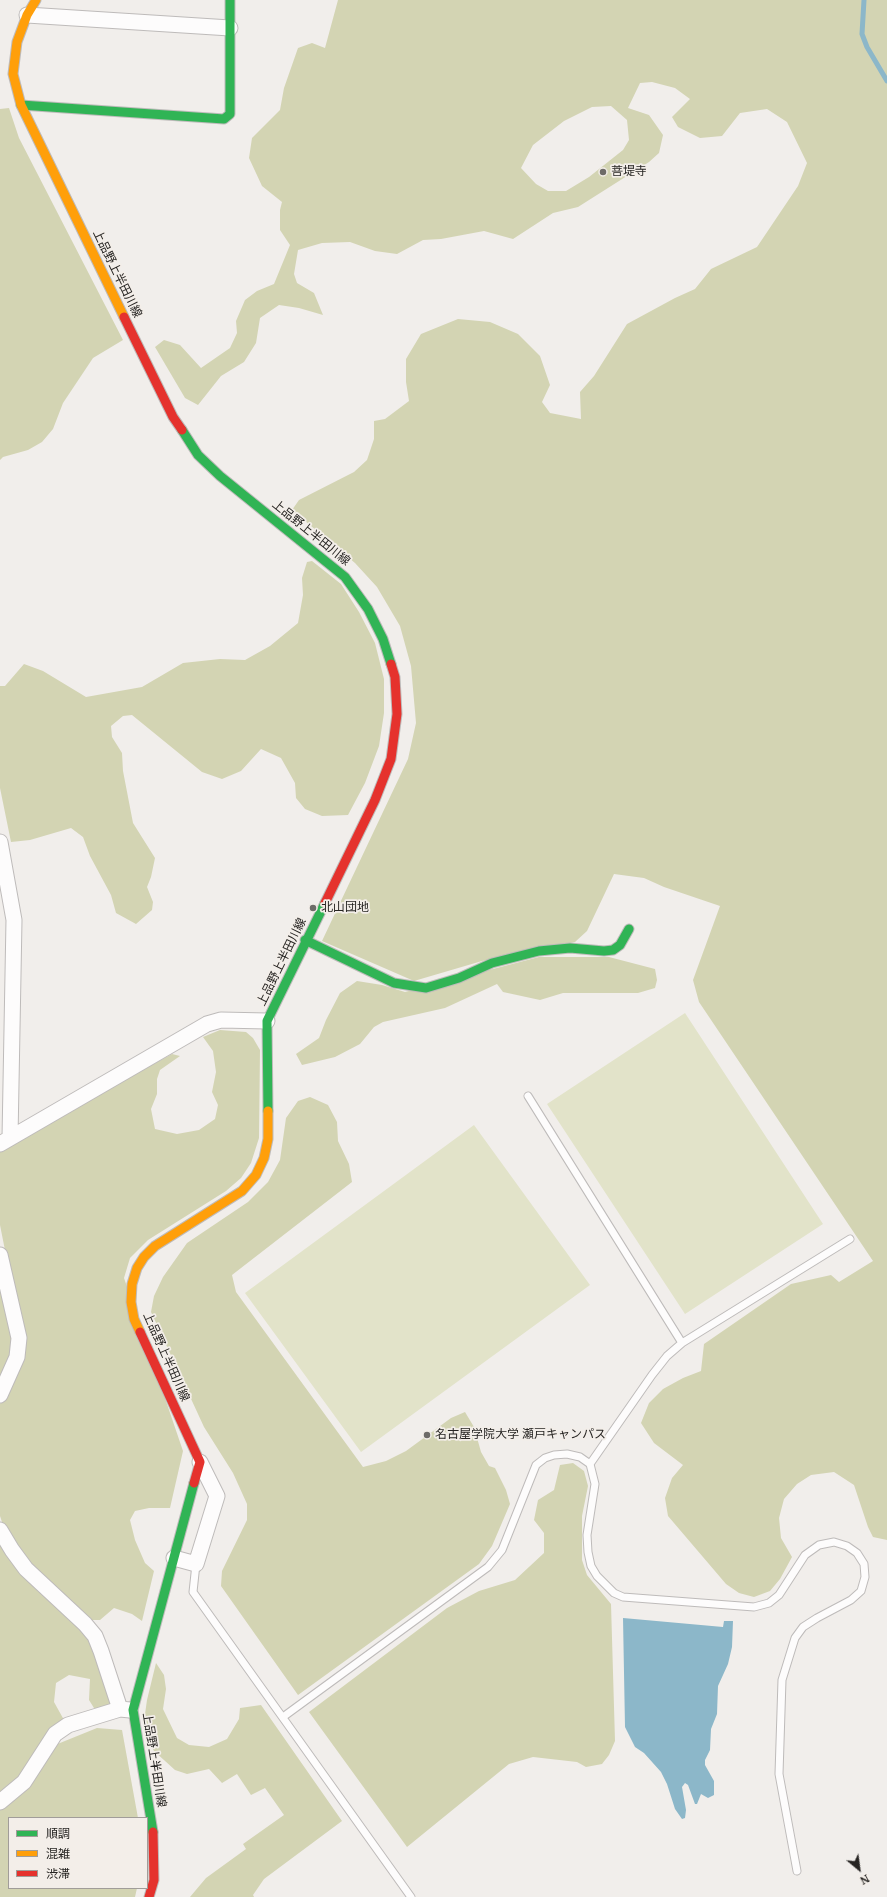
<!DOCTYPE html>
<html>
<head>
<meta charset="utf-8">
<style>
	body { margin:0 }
	#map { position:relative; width:887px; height:1897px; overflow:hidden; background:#f1eeeb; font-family:"Noto Serif","Noto Sans JP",serif }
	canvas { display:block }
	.legend { position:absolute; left:8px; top:1817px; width:140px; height:72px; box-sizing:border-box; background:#f3eee9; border:1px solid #a19d99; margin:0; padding:5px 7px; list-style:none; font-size:12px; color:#262422 }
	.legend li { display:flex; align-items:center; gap:8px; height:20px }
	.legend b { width:20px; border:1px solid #a19d99 }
	.north { position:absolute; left:839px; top:1849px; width:40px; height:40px; -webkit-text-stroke:3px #f3eee9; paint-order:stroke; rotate:151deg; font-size:11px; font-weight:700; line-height:16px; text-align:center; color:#262422 }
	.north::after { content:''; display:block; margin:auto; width:14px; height:18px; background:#262422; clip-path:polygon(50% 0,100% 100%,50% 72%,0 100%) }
</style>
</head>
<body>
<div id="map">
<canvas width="887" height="1897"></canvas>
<ul class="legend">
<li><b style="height:5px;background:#30b455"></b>順調</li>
<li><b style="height:5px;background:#ff9f0a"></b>混雑</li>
<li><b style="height:5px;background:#e5322d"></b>渋滞</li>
</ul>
<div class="north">N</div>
</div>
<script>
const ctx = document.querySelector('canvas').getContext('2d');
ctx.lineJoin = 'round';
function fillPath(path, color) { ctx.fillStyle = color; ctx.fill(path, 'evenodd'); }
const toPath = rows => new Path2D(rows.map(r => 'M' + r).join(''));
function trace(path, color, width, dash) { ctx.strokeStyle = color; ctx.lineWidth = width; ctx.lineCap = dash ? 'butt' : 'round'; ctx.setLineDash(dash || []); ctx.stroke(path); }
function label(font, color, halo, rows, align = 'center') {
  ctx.font = font + ' "Noto Serif","Noto Sans JP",serif'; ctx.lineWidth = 3.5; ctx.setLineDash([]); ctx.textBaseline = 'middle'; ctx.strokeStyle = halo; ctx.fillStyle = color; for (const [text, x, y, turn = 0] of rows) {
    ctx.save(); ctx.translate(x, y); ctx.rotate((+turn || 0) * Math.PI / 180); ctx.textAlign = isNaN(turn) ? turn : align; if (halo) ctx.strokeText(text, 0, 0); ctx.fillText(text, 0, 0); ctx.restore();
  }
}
const green = toPath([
	[685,1013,823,1224,685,1314,547,1104],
	[474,1125,590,1285,361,1452,245,1293]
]);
const forest = toPath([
	[338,0,887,0,887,1540,873,1537,868,1527,854,1485,834,1472,811,1475,797,1484,784,1499,779,1518,781,1538,792,1557,780,1579,770,1591,754,1597,739,1593,726,1584,668,1516,665,1498,672,1478,683,1465,654,1443,641,1423,649,1403,663,1389,683,1378,701,1371,704,1344,791,1284,831,1275,839,1282,873,1261,699,1002,693,980,720,906,664,887,644,878,614,874,587,931,575,942,482,961,414,981,322,941,408,759,416,723,411,666,400,626,377,587,355,563,292,510,299,500,354,472,367,460,374,439,374,421,385,419,409,401,406,382,406,359,421,334,458,319,490,322,518,334,540,356,550,385,542,402,550,413,581,419,580,392,594,376,627,324,675,298,695,289,711,269,757,247,798,186,807,163,787,122,767,109,740,113,722,136,700,138,678,127,672,117,690,99,675,88,652,82,640,83,628,108,649,115,663,135,659,153,649,162,578,207,553,213,513,239,484,231,441,239,423,240,397,254,375,251,350,242,322,243,298,250,294,274,297,283,314,293,323,315,299,308,279,305,260,318,256,343,244,362,221,376,198,405,185,398,155,347,164,340,180,345,201,368,230,348,237,333,236,321,245,300,257,291,274,284,290,245,280,230,280,210,282,202,262,186,249,158,252,138,280,110,284,88,298,48,312,43,325,48],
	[611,106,627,120,629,140,623,150,589,177,566,191,548,191,536,184,521,168,533,145,564,121,592,107],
	[9,108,19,138,123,340,93,358,63,403,53,429,42,442,28,450,3,457,0,460,0,109],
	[312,561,341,584,359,612,375,643,384,679,384,713,379,746,365,783,348,815,322,816,305,809,296,798,295,783,281,758,261,749,241,771,222,779,202,772,132,715,123,716,111,726,112,737,122,753,123,771,133,823,155,858,151,877,147,887,153,902,152,910,136,924,116,913,111,895,90,856,83,837,71,828,30,840,11,842,0,788,0,686,5,686,24,664,43,671,86,697,142,687,183,663,220,659,245,660,270,646,298,623,303,595,302,578,307,562],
	[539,957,609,957,655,969,657,980,655,988,638,993,563,993,540,1000,503,992,497,984,445,1008,383,1022,374,1027,360,1044,335,1057,302,1065,296,1054,319,1038,326,1020,340,993,357,981,382,985,405,992],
	[220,1030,246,1032,253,1038,260,1050,259,1138,251,1163,241,1178,226,1191,148,1240,130,1258,124,1278,183,1451,170,1508,149,1508,135,1511,130,1520,135,1540,145,1563,154,1571,142,1621,132,1614,114,1608,100,1620,88,1620,29,1564,3,1525,0,1516,0,1404,20,1359,23,1341,0,1225,0,1148,172,1054,180,1056,160,1070,157,1079,157,1094,151,1109,155,1129,177,1134,199,1130,215,1119,218,1105,212,1092,216,1072,213,1051,203,1037],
	[310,1097,328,1105,337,1122,338,1141,349,1164,352,1182,232,1275,236,1292,363,1467,386,1461,406,1451,451,1418,465,1412,474,1427,481,1452,489,1466,495,1468,506,1490,510,1504,492,1546,479,1564,298,1695,221,1586,222,1571,247,1520,247,1504,233,1473,204,1427,151,1312,154,1296,163,1277,187,1243,248,1202,268,1182,280,1160,286,1118,298,1101],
	[0,1270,15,1336,13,1355,0,1384],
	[573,1463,584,1471,588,1486,582,1516,582,1560,587,1575,611,1604,615,1741,609,1755,602,1764,586,1767,577,1762,533,1757,509,1764,407,1847,309,1712,447,1608,479,1591,515,1580,544,1553,544,1533,534,1520,538,1500,554,1490,560,1465],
	[0,1539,87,1634,112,1702,109,1706,98,1709,94,1708,89,1700,90,1679,69,1675,56,1683,54,1702,64,1720,24,1773,0,1796],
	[156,1663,164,1675,166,1689,163,1709,177,1738,189,1745,209,1747,227,1739,239,1719,240,1708,261,1705,342,1821,264,1879,253,1895,254,1897,190,1897,206,1878,246,1849,243,1844,284,1815,265,1788,251,1795,237,1774,222,1783,209,1769,187,1774,175,1770,154,1751,147,1738,144,1721,147,1700],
	[97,1728,122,1730,138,1818,9,1818,9,1888,137,1888,135,1897,0,1897,0,1808,55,1745]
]);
const water = toPath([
	[623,1618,723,1627,724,1621,733,1621,732,1647,728,1664,718,1686,717,1714,711,1729,710,1750,705,1760,705,1765,714,1781,714,1795,708,1798,701,1794,697,1804,695,1804,688,1785,685,1783,682,1787,686,1810,685,1818,682,1819,675,1809,667,1784,661,1772,644,1753,635,1747,625,1727]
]);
const stream = toPath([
	[864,0,862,34,867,47,887,81]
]);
const lane = toPath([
	[528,1096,682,1343],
	[590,1464,652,1375,667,1356,682,1343,850,1239],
	[196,1564,193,1592,411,1897],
	[283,1717,488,1567,502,1550,536,1465,545,1458,554,1455,567,1454,580,1457,590,1464,595,1484,587,1535,588,1552,591,1566,597,1576,614,1593,623,1597,754,1607,769,1603,779,1595,805,1555,819,1545,834,1542,847,1546,857,1553,864,1564,865,1577,861,1591,851,1600,817,1618,803,1627,795,1638,782,1680,779,1774,797,1871]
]);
const street = toPath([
	[27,15,230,28],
	[0,842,14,920,10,1138],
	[0,1144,207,1024,221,1020,267,1021],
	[0,1255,19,1338,17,1357,0,1395],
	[0,1530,12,1550,26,1569,85,1624,95,1636,101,1651,120,1709],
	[174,1558,196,1564,217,1496,200,1462],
	[0,1802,24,1782,55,1734,68,1725,120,1709,130,1710]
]);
const fast = toPath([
	[21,105,224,119,230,114,230,0],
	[182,430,198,455,220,476,345,577,368,609,383,639,391,664],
	[305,940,394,983,426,988,459,978,492,963,539,951,570,948,604,951,613,950,620,945,629,929],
	[268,1111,267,1021,325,903],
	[153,1832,133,1710,194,1483]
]);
const slow = toPath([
	[36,0,27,15,17,42,13,74,21,105,124,317],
	[140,1332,134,1319,131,1302,132,1284,137,1268,144,1257,155,1246,242,1191,256,1175,264,1158,268,1139,268,1111]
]);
const jam = toPath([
	[124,317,173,417,182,430],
	[325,903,375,800,391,759,397,714,395,677,391,664],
	[140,1332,200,1462,194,1483],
	[149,1897,154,1880,153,1832]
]);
const markers = [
	[603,172,4,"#6d6b68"],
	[313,908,4,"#6d6b68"],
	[427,1435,4,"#6d6b68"]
];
const poiNames = [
	["菩堤寺",611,172],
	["北山団地",321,908],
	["名古屋学院大学 瀬戸キャンパス",435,1435]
];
const streetNames = [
	["上品野上半田川線",117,274,64],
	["上品野上半田川線",311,533,39],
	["上品野上半田川線",282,962,-64],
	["上品野上半田川線",166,1357,66],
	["上品野上半田川線",154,1760,81]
];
fillPath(green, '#e2e3c9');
fillPath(forest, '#d3d4b3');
fillPath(water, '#8cb7c9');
trace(stream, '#8cb7c9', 5);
trace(lane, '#bebbba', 9);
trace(street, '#bebbba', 17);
trace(fast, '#bebbba', 11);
trace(slow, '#bebbba', 11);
trace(jam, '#bebbba', 11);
trace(lane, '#fdfcfc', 7);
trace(street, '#fdfcfc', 15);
trace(fast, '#30b455', 9);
trace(slow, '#ff9f0a', 9);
trace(jam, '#e5322d', 9);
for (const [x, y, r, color] of markers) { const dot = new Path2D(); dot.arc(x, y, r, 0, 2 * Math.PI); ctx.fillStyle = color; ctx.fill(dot); trace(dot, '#f3eee9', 1.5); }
label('12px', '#262422', '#f3eee9', poiNames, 'left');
label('12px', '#262422', '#f3eee9', streetNames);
</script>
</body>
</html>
